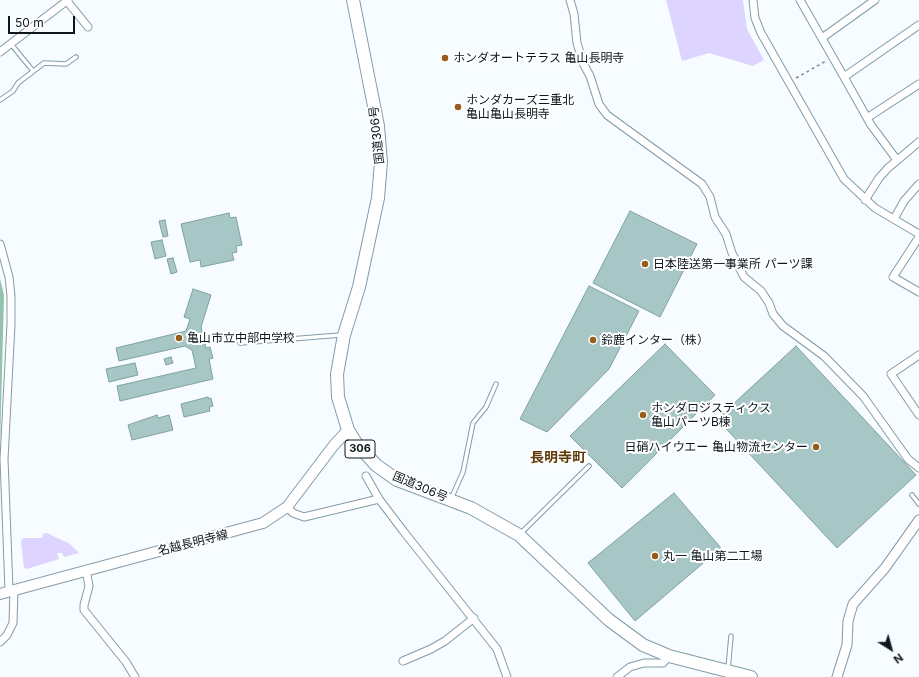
<!DOCTYPE html>
<html>
<head>
<meta charset="utf-8">
<style>
	body { margin:0 }
	#map { position:relative; width:919px; height:677px; overflow:hidden; background:#f6fcff; font-family:Inter,sans-serif }
	canvas { display:block }
	.north { position:absolute; left:871px; top:629px; width:40px; height:40px; -webkit-text-stroke:3px #fff; paint-order:stroke; rotate:143deg; font-size:11px; font-weight:700; line-height:16px; text-align:center; color:#0d171c }
	.north::after { content:''; display:block; margin:auto; width:14px; height:18px; background:#0d171c; clip-path:polygon(50% 0,100% 100%,50% 72%,0 100%) }
	.scale { position:absolute; left:8px; top:16px; width:67px; height:18px; box-sizing:border-box; border:2px solid #0d171c; border-top:0; padding-left:5px; font-size:12px; line-height:14px; white-space:nowrap; color:#0d171c; -webkit-text-stroke:3px #fff; paint-order:stroke }
</style>
</head>
<body>
<div id="map">
<canvas width="919" height="677"></canvas>
<div class="north">N</div>
<div class="scale">50 m</div>
</div>
<script>
const ctx = document.querySelector('canvas').getContext('2d');
ctx.lineJoin = 'round';
function fillPath(path, color) { ctx.fillStyle = color; ctx.fill(path, 'evenodd'); }
const toPath = rows => new Path2D(rows.map(r => 'M' + r).join(''));
function trace(path, color, width, dash) { ctx.strokeStyle = color; ctx.lineWidth = width; ctx.lineCap = dash ? 'butt' : 'round'; ctx.setLineDash(dash || []); ctx.stroke(path); }
function label(font, color, halo, rows, align = 'center') {
  ctx.font = font + ' Inter,"Noto Sans JP",sans-serif'; ctx.lineWidth = 4; ctx.setLineDash([]); ctx.textBaseline = 'middle'; ctx.strokeStyle = halo; ctx.fillStyle = color; for (const [text, x, y, turn = 0] of rows) {
    ctx.save(); ctx.translate(x, y); ctx.rotate((+turn || 0) * Math.PI / 180); ctx.textAlign = isNaN(turn) ? turn : align; if (halo) ctx.strokeText(text, 0, 0); ctx.fillText(text, 0, 0); ctx.restore();
  }
}
const forest = toPath([
	[0,279,4,295,0,446]
]);
const water = toPath([
	[666,0,743,0,747,29,764,60,753,66,709,53,682,61],
	[47,533,70,544,79,553,64,557,62,553,57,553,59,559,27,569,24,568,21,541,23,538,42,538,43,534]
]);
const building = toPath([
	[630,211,697,244,660,317,593,283,630,211],
	[229,213,230,218,236,217,242,245,236,246,237,252,232,253,234,260,201,267,200,260,190,262,181,224,229,213],
	[165,220,168,236,163,237,159,221,165,220],
	[162,240,166,256,155,259,151,242,162,240],
	[173,258,177,272,171,274,167,259,173,258],
	[589,286,639,311,609,369,547,432,520,419,589,286],
	[193,289,211,295,201,327,206,348,210,347,213,358,209,359,213,379,120,401,117,386,196,368,192,350,185,346,119,361,116,348,186,331,190,319,184,317,193,289],
	[665,344,715,395,622,488,570,436,665,344],
	[796,346,916,475,837,548,717,419,796,346],
	[171,357,173,363,166,365,164,359,171,357],
	[135,363,138,375,109,382,106,369,135,363],
	[208,397,209,399,211,398,213,406,209,407,210,411,184,417,181,404,208,397],
	[157,415,158,418,169,415,173,430,132,440,128,425,157,415],
	[674,493,721,548,635,621,588,563,674,493]
]);
const path = toPath([
	[796,78,826,61]
]);
const service = toPath([
	[11,44,33,71],
	[0,100,13,91,18,83,44,63,66,64,76,57],
	[240,343,341,335],
	[912,495,919,504],
	[451,499,463,472,473,423,486,407,496,384],
	[520,534,589,466],
	[728,669,731,636]
]);
const minor = toPath([
	[570,0,574,14,577,43,583,63,590,76,599,104,607,115,702,184,710,197,715,217,726,234,732,253,744,277,761,291,769,303,773,314,783,326,824,356,863,396,908,459,919,468],
	[753,0,755,18,761,33,844,179,875,208,919,234],
	[800,0,844,77],
	[67,1,88,27],
	[822,38,875,0],
	[0,52,68,0],
	[867,118,919,84],
	[897,160,871,125,844,77,919,25],
	[865,200,879,178,888,168,919,142],
	[894,219,904,201,919,184],
	[919,237,893,277,919,292],
	[0,244,9,277,11,296,11,324,4,459,9,590],
	[919,355,891,374,919,415],
	[366,476,379,499,404,532,497,649,507,677],
	[287,507,293,513,304,517,379,499],
	[86,570,89,586,84,605,84,610,126,662,135,677],
	[0,642,7,635,13,623,14,589],
	[403,661,431,649,445,641,474,618],
	[617,677,630,667,644,663,663,663,669,656]
]);
const tertiary = toPath([
	[837,677,847,645,848,621,853,604,885,568,919,520]
]);
const secondary = toPath([
	[0,594,263,523,287,507,334,445,348,430]
]);
const trunk = toPath([
	[353,0,378,126,381,162,378,198,359,287,344,335,337,374,338,397,348,430,356,443,376,465,397,480,471,508,519,535,609,620,643,645,669,656,751,677]
]);
const markers = [
	[445,58,4,"#965c1a"],
	[458,107,4,"#965c1a"],
	[645,264,4,"#965c1a"],
	[179,338,4,"#965c1a"],
	[593,340,4,"#965c1a"],
	[643,415,4,"#965c1a"],
	[816,447,4,"#965c1a"],
	[655,556,4,"#965c1a"]
];
const shields = [
	[360,449,30]
];
const shieldNames = [
	["306",360,449]
];
const poiNames = [
	["ホンダオートテラス 亀山長明寺",453,58],
	["ホンダカーズ三重北",466,100],
	["亀山亀山長明寺",466,114],
	["日本陸送第一事業所 パーツ課",653,264],
	["亀山市立中部中学校",187,338],
	["鈴鹿インター（株）",601,340],
	["ホンダロジスティクス",651,408],
	["亀山パーツB棟",651,422],
	["日硝ハイウエー 亀山物流センター",808,447,"right"],
	["丸一 亀山第二工場",663,556]
];
const streetNames = [
	["国道306号",377,135,-96],
	["国道306号",420,487,23],
	["名越長明寺線",193,543,-14]
];
const quarterNames = [
	["長明寺町",558,458]
];
fillPath(forest, '#94c2ab');
fillPath(water, '#ddd5ff');
fillPath(building, '#a7c7c7');
trace(building, '#81a0a0', 1);
trace(service, '#829ca8', 5.5);
trace(minor, '#829ca8', 9);
trace(tertiary, '#829ca8', 11);
trace(secondary, '#829ca8', 12);
trace(trunk, '#829ca8', 14);
trace(path, '#848c90', 1.5, [3, 3]);
trace(service, '#fff', 3.5);
trace(minor, '#fff', 7);
trace(tertiary, '#fff', 9);
trace(secondary, '#fff', 10);
trace(trunk, '#fff', 12);
for (const [x, y, r, color] of markers) { const dot = new Path2D(); dot.arc(x, y, r, 0, 2 * Math.PI); ctx.fillStyle = color; ctx.fill(dot); trace(dot, '#fff', 1.5); }
for (const [x, y, w] of shields) { const box = new Path2D(); box.roundRect(x - w / 2, y - 9, w, 18, 3); ctx.fillStyle = '#fff'; ctx.fill(box); trace(box, '#0d171c', 1); }
label('bold 11px', '#0d171c', null, shieldNames);
label('12px', '#0d171c', '#fff', poiNames, 'left');
label('12px', '#0d171c', '#fff', streetNames);
label('bold 14px', '#60390a', '#fff', quarterNames);
</script>
</body>
</html>
